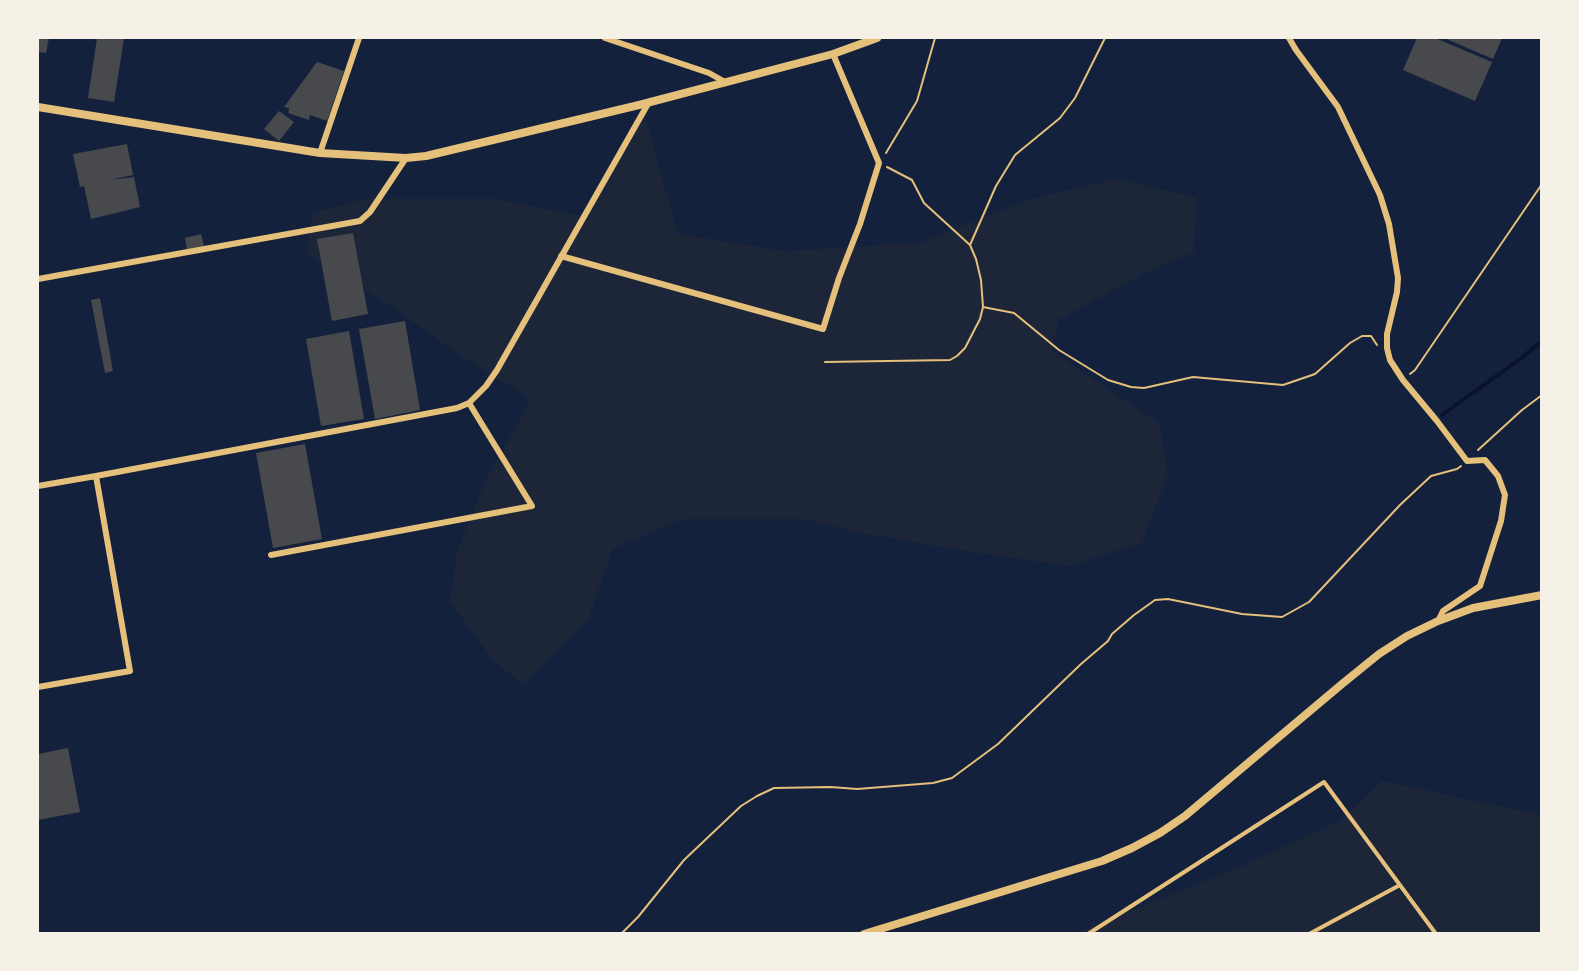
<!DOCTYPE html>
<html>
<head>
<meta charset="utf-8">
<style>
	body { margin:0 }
	#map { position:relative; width:1579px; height:971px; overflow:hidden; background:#14213d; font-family:"Golos Text",sans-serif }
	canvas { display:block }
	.frame { position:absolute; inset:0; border:39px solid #f6f1e7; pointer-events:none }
</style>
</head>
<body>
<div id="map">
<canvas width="1579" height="971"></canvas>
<div class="frame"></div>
</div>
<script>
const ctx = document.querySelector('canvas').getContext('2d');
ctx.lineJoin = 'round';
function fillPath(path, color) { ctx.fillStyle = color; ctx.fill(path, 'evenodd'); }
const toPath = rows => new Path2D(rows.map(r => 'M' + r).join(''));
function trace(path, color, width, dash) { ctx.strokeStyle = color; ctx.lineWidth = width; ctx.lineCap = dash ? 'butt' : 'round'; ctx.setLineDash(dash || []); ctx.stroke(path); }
const green = toPath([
	[645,117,678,234,784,251,919,243,1034,198,1117,179,1197,198,1194,252,1143,274,1058,320,1052,351,1159,423,1168,475,1141,543,1069,566,965,551,861,533,804,519,684,519,613,548,588,620,523,685,493,660,450,602,457,552,485,482,531,399,464,358,388,304,306,253,313,213,365,199,496,199,587,217],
	[1382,781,1541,815,1541,933,1073,934,1242,866,1340,821]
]);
const stream = toPath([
	[1442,415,1520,359,1542,341]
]);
const building = toPath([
	[38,38,49,38,46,53,38,52],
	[97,38,124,38,114,102,88,98],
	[1417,38,1435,38,1492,62,1475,101,1403,70],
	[1444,38,1502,38,1493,59],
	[317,62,344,71,327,121,310,115,309,120,288,113,289,108,284,107],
	[279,111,294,122,279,141,264,129],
	[127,144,133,175,109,180,134,177,140,207,91,219,84,186,80,187,73,154],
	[353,233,368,314,332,321,317,239],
	[201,234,204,246,187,250,185,238],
	[100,298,113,371,105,373,91,300],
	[405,321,420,410,375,419,359,329],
	[349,331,364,419,321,426,306,339],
	[305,444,322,539,273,548,256,453],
	[68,748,80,812,38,820,38,754]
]);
const path = toPath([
	[886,153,917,101,935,38],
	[970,245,996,186,1015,155,1060,118,1075,98,1105,38],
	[983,307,1014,313,1059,350,1108,380,1131,387,1144,388,1193,377,1283,385,1315,374,1350,343,1362,336,1371,336,1377,345],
	[825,362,950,360,957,356,965,348,980,319,983,307,981,280,976,259,970,245,924,203,912,180,887,167],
	[1410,374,1415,370,1542,184],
	[1478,450,1522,410,1542,395],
	[621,934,638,917,684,860,741,806,757,796,774,788,831,787,857,789,933,783,952,778,998,744,1081,664,1108,641,1112,634,1134,615,1155,600,1168,599,1242,614,1282,617,1309,602,1400,505,1431,476,1457,469,1461,466]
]);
const service = toPath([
	[1088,934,1324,782,1436,934],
	[1309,934,1400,885]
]);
const minor = toPath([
	[605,38,709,73,725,82],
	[1289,38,1296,50,1338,107,1380,195,1389,224,1398,278,1397,292,1387,334,1387,348,1390,360,1403,380,1437,421,1467,461,1485,460,1498,476,1505,495,1501,521,1480,586,1443,611,1438,621],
	[320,153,359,38],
	[561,256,823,329,839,278,860,224,879,163,833,54],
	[38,279,360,221,370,212,406,158],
	[38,486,96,476],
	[271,555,532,506,469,403],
	[38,687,130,671,96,476,457,408,469,403,486,386,497,370,649,102]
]);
const tertiary = toPath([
	[38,107,320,153,406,158,426,156,639,105,833,54,877,38],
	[864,934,1102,861,1132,848,1160,833,1185,816,1342,684,1379,654,1407,636,1438,621,1473,608,1542,595]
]);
fillPath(green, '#1d2539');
trace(stream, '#0b132b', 4);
fillPath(building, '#48494c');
trace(path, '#e5c07b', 2);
trace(service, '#e5c07b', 4);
trace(minor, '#e5c07b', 6);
trace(tertiary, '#e5c07b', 8);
</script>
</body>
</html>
